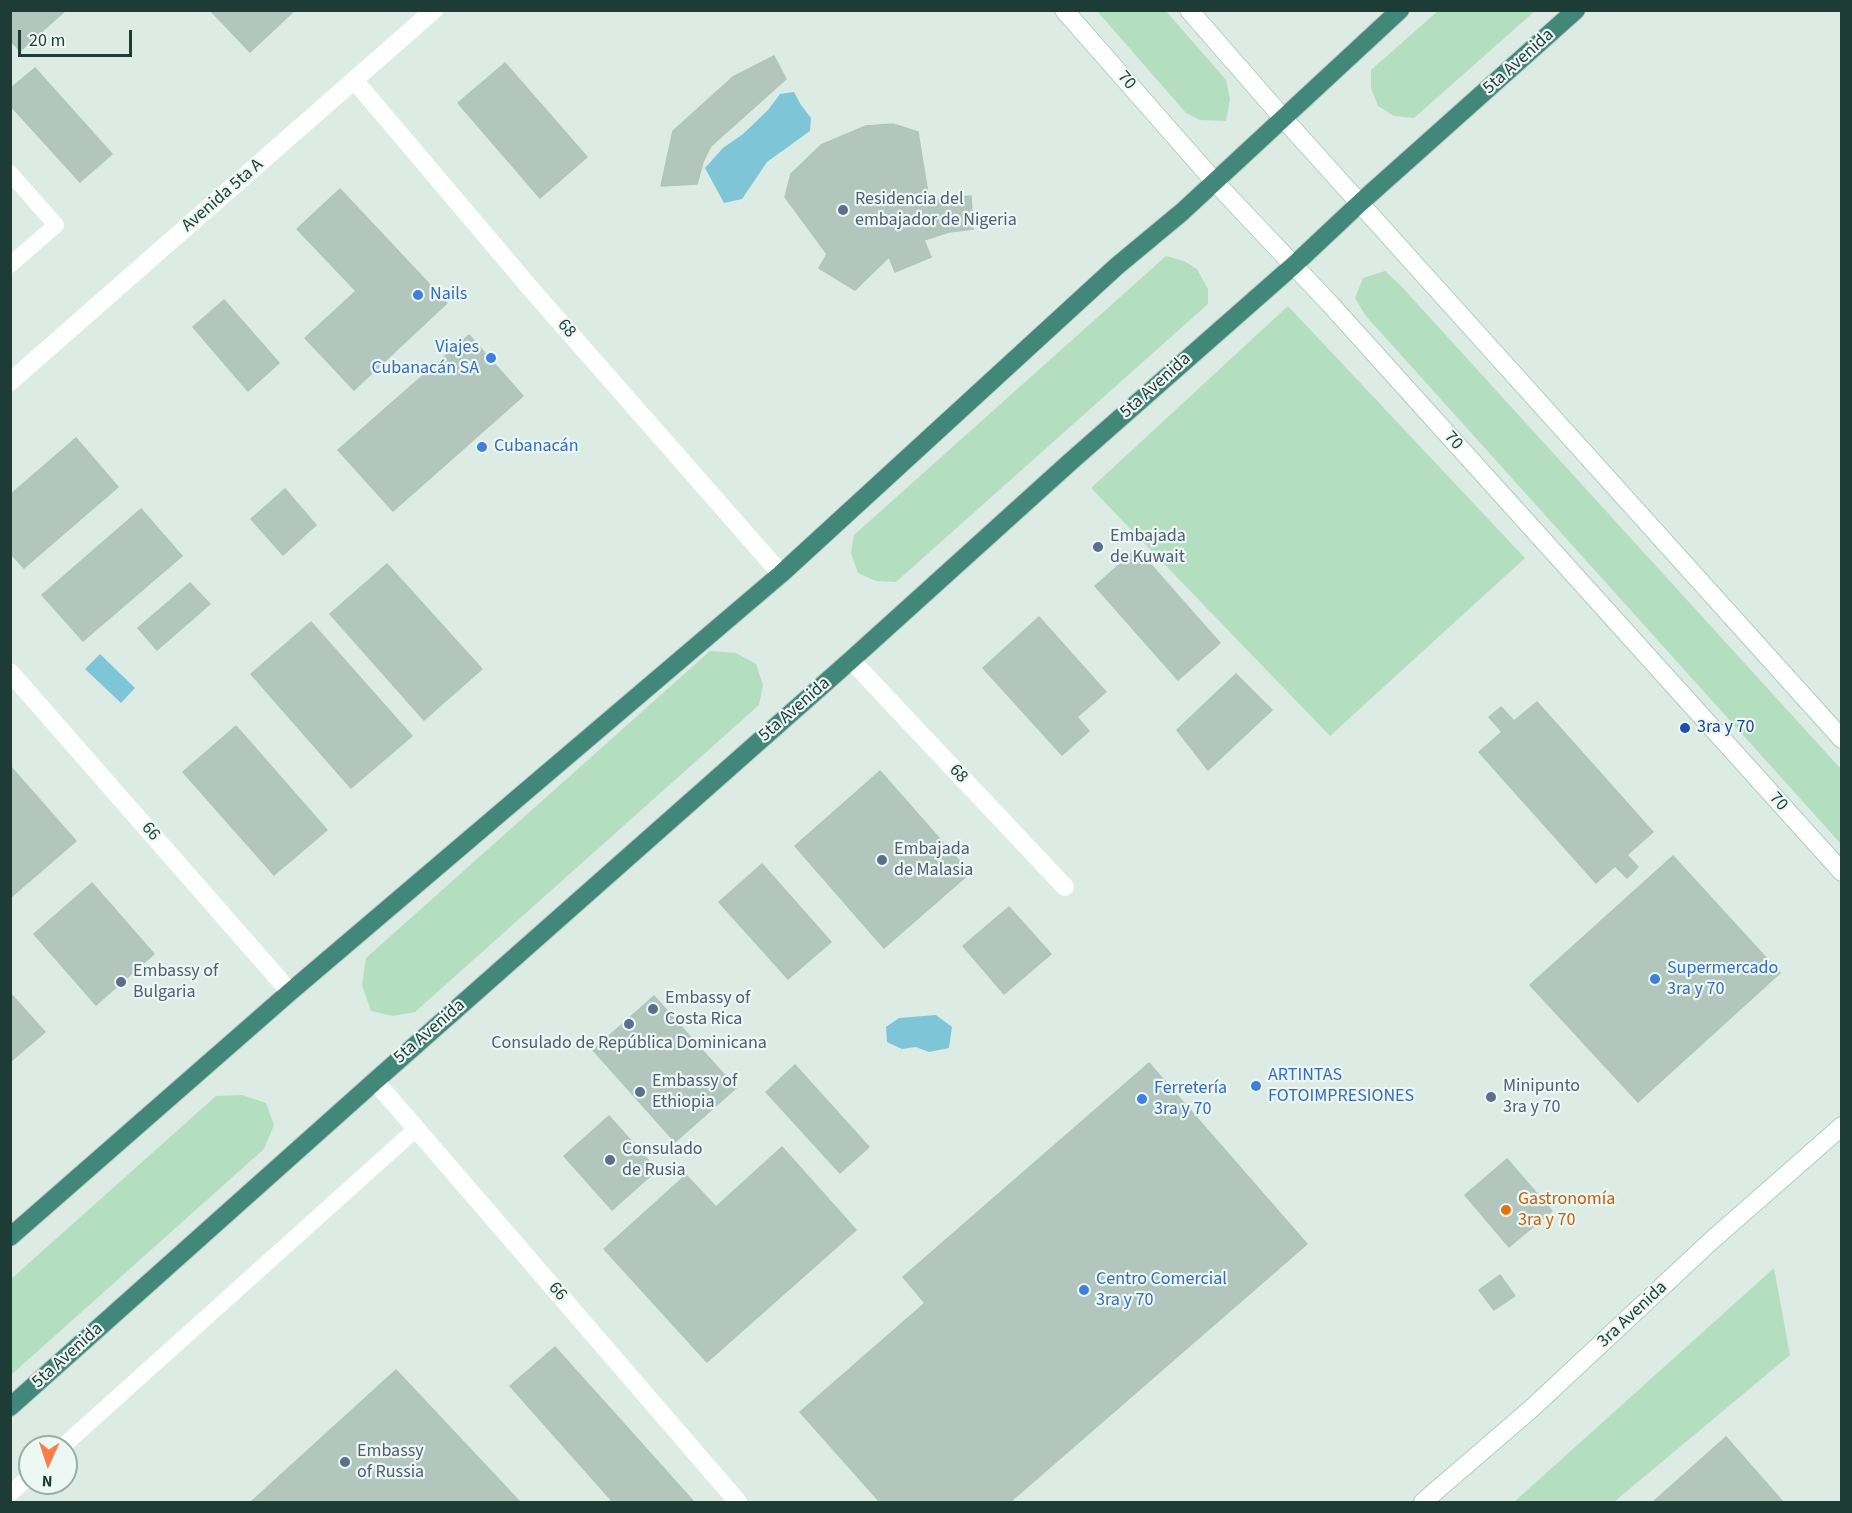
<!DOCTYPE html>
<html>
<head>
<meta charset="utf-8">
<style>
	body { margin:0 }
	#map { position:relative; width:1852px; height:1513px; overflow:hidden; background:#ddebe5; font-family:"Source Sans 3",sans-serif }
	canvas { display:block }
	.frame { position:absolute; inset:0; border:12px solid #1d3c35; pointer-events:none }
	.north { position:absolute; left:18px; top:1435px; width:60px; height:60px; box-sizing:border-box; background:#edf7f3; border:2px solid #9aaca7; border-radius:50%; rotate:183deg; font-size:16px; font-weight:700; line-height:24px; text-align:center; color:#1d3c35 }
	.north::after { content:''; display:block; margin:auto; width:21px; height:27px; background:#ff7b47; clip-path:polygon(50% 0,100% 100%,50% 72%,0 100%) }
	.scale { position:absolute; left:18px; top:30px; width:114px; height:27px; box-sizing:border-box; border:3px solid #1d3c35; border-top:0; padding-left:8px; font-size:18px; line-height:21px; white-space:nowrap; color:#1d3c35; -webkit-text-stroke:4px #edf7f3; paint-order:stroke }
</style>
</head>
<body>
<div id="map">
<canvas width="1852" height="1513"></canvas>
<div class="frame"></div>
<div class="north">N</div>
<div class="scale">20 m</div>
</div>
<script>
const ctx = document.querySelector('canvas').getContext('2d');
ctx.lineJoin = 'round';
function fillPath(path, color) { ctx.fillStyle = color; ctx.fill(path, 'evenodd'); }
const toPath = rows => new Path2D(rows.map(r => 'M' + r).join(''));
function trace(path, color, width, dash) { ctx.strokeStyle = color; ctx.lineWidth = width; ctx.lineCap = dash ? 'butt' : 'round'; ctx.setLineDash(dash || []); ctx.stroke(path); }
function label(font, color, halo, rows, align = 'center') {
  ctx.font = font + ' "Source Sans 3",sans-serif'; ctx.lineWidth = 4.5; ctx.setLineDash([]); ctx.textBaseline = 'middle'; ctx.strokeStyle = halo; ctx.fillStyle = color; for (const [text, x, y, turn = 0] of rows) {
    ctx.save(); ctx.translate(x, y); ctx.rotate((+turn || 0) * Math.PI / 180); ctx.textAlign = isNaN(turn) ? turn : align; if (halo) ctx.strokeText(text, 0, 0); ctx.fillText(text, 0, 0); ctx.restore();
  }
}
const green = toPath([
	[1439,10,1535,11,1414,118,1394,116,1378,106,1371,88,1371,70],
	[1097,11,1166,11,1226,80,1230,99,1226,121,1200,120,1186,113],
	[1166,256,1184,261,1197,269,1208,289,1208,304,896,582,876,581,858,573,851,553,854,535],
	[1385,271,1402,287,1841,769,1841,844,1365,315,1355,298,1363,278],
	[1288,306,1525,558,1330,736,1091,488],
	[710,651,736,653,756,664,763,685,759,705,415,1012,393,1016,371,1011,362,985,366,958],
	[242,1095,266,1103,274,1125,264,1149,11,1375,11,1279,216,1096],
	[1774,1268,1790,1355,1614,1502,1514,1502]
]);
const water = toPath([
	[794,92,801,105,811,118,810,131,767,162,742,199,724,203,705,168,723,148,743,134,768,110,780,94],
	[100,654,135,688,121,703,85,669],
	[936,1015,952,1027,949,1048,929,1052,916,1047,902,1049,887,1042,886,1027,899,1018]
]);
const building = toPath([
	[10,10,66,10,20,51,10,40,10,10],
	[210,10,295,10,250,52,210,10],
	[774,56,786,79,711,146,703,162,697,184,661,186,673,131,733,77,774,56],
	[505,63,587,157,540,198,458,103,505,63],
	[35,68,112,154,80,182,10,105,10,89,35,68],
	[893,124,918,132,929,200,971,196,973,229,949,232,924,240,931,257,895,272,889,257,855,290,819,268,827,254,785,197,791,174,821,145,866,126,893,124],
	[340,189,447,303,354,390,305,338,356,291,297,229,340,189],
	[224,300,279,363,248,391,193,327,224,300],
	[469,335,523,396,393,511,338,450,469,335],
	[76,438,118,487,24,568,10,553,10,495,76,438],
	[285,489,316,525,283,555,251,519,285,489],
	[141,509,182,556,83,641,42,595,141,509],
	[1137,549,1220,643,1178,680,1095,586,1137,549],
	[387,564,482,669,424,720,330,614,387,564],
	[190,583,210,604,157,650,138,628,190,583],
	[1039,617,1106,692,1077,717,1089,731,1062,755,983,668,1039,617],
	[311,622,412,736,351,788,251,674,311,622],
	[1236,674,1272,710,1208,770,1177,730,1236,674],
	[1537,702,1653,832,1627,855,1638,867,1627,878,1615,866,1596,883,1479,752,1502,732,1489,717,1501,707,1514,721,1537,702],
	[236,726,327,830,274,875,183,772,236,726],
	[10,766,76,841,10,898,10,766],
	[880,771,970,873,884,948,795,846,880,771],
	[1673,856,1780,973,1638,1102,1530,985,1673,856],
	[762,864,831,942,788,979,719,902,762,864],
	[92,883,154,954,96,1005,34,934,92,883],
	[1009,907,1051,954,1004,994,963,946,1009,907],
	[10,993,45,1032,10,1062,10,993],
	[654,996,736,1088,675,1142,593,1050,654,996],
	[1149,1063,1307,1244,1010,1502,880,1502,800,1412,925,1303,903,1277,1149,1063],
	[795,1065,869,1147,840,1173,766,1092,795,1065],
	[609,1116,657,1170,612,1210,564,1156,609,1116],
	[782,1147,856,1230,707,1362,604,1249,686,1175,716,1207,782,1147],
	[1507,1159,1552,1211,1509,1247,1465,1195,1507,1159],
	[1500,1275,1515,1296,1494,1310,1479,1290,1500,1275],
	[555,1347,694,1502,613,1502,510,1386,555,1347],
	[396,1370,520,1502,251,1502,396,1370],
	[1726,1437,1783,1502,1653,1502,1726,1437]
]);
const service = toPath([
	[10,173,56,225,10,265],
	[62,1447,417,1128],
	[10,1494,30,1476]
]);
const minor = toPath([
	[355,81,531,289,781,574],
	[10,382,434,10],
	[851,660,1065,887],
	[10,672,290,992],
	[375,1081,738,1502]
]);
const secondary = toPath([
	[1064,10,1214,181,1331,305,1842,872],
	[1189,10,1283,118,1842,739],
	[1423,1502,1531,1409,1711,1241,1842,1126]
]);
const trunk = toPath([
	[10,1237,290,992,781,574,1117,266,1182,212,1400,10],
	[10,1407,375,1081,851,660,1069,463,1294,265,1361,202,1576,10]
]);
const markers = [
	[843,210,6,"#5c6f8a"],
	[418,295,6,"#3f7fe0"],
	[491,358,6,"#3f7fe0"],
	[482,447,6,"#3f7fe0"],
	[1098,547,6,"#5c6f8a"],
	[1685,728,6,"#1a4fb4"],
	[882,860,6,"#5c6f8a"],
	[1655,979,6,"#3f7fe0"],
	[121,982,6,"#5c6f8a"],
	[653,1009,6,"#5c6f8a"],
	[629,1024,6,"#5c6f8a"],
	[1256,1086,6,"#3f7fe0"],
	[640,1092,6,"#5c6f8a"],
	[1491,1097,6,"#5c6f8a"],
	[1142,1099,6,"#3f7fe0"],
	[610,1160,6,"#5c6f8a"],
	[1506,1210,6,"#e8710a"],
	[1084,1290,6,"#3f7fe0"],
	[345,1462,6,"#5c6f8a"]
];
const streetNames = [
	["5ta Avenida",1519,62,-42],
	["70",1126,81,49],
	["Avenida 5ta A",223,196,-41],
	["68",566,329,49],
	["5ta Avenida",1156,386,-42],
	["70",1453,441,48],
	["5ta Avenida",795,710,-41],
	["68",958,774,47],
	["70",1778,802,48],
	["66",150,832,49],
	["5ta Avenida",430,1032,-41],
	["66",557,1292,49],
	["3ra Avenida",1633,1315,-43],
	["5ta Avenida",68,1356,-42]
];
const serviceNames = [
	["Residencia del",855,200],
	["embajador de Nigeria",855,221],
	["Embajada",1110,537],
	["de Kuwait",1110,558],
	["Embajada",894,850],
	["de Malasia",894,871],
	["Embassy of",133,972],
	["Bulgaria",133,993],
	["Embassy of",665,999],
	["Costa Rica",665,1020],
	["Consulado de República Dominicana",629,1044,"center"],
	["Embassy of",652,1082],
	["Ethiopia",652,1103],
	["Minipunto",1503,1087],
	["3ra y 70",1503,1108],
	["Consulado",622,1150],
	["de Rusia",622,1171],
	["Embassy",357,1452],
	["of Russia",357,1473]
];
const shopNames = [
	["Nails",430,295],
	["Viajes",479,348,"right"],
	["Cubanacán SA",479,369,"right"],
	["Cubanacán",494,447],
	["Supermercado",1667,969],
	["3ra y 70",1667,990],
	["ARTINTAS",1268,1076],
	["FOTOIMPRESIONES",1268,1097],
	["Ferretería",1154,1089],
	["3ra y 70",1154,1110],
	["Centro Comercial",1096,1280],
	["3ra y 70",1096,1301]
];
const transitNames = [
	["3ra y 70",1697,728]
];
const foodNames = [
	["Gastronomía",1518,1200],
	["3ra y 70",1518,1221]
];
fillPath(green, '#b3dfc0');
fillPath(water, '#7ec5d7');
fillPath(building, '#b2c6be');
trace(building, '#afc5bd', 1.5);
trace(secondary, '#afccc2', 20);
trace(trunk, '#c0c8c6', 20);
trace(service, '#fff', 16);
trace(minor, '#fff', 18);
trace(secondary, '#fff', 18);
trace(trunk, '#41887a', 18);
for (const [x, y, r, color] of markers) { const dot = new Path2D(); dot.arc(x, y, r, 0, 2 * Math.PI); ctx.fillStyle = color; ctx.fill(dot); trace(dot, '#edf7f3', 2); }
label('18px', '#1d3c35', '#edf7f3', streetNames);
label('18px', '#4e5e75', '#edf7f3', serviceNames, 'left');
label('18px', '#366cbe', '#edf7f3', shopNames, 'left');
label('18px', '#164399', '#edf7f3', transitNames, 'left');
label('18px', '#c56008', '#edf7f3', foodNames, 'left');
</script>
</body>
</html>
